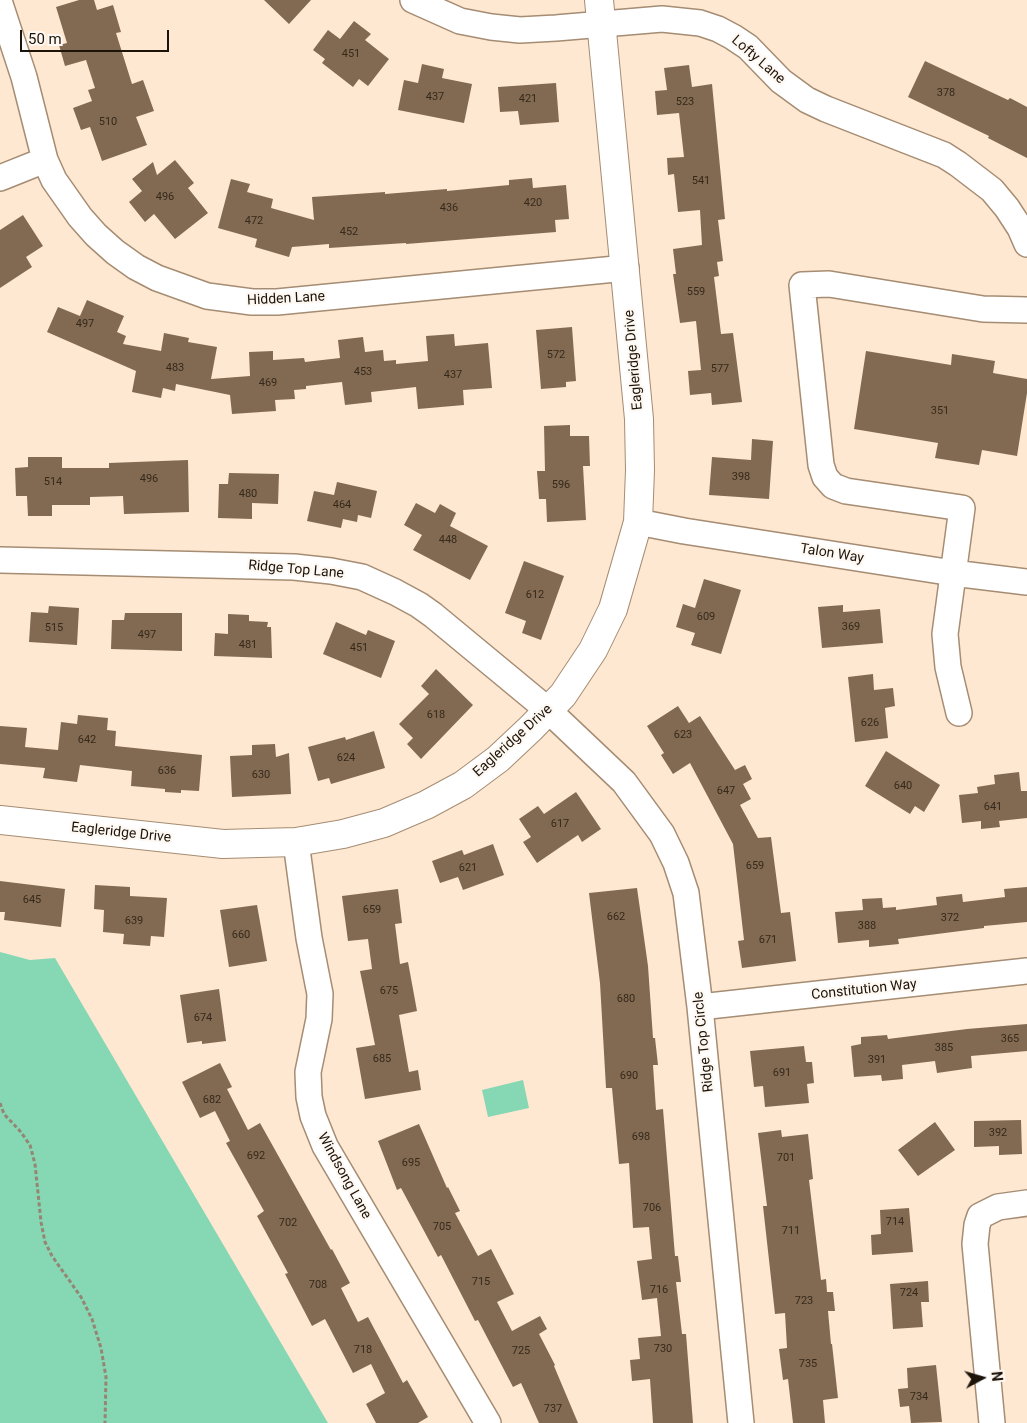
<!DOCTYPE html>
<html>
<head>
<meta charset="utf-8">
<style>
	body { margin:0 }
	#map { position:relative; width:1027px; height:1423px; overflow:hidden; background:#fee8d2; font-family:Roboto,sans-serif }
	canvas { display:block }
	.north { position:absolute; left:957px; top:1353px; width:50px; height:50px; -webkit-text-stroke:4px #fef8f3; paint-order:stroke; rotate:84deg; font-size:14px; font-weight:700; line-height:20px; text-align:center; color:#1c1309 }
	.north::after { content:''; display:block; margin:auto; width:18px; height:22px; background:#1c1309; clip-path:polygon(50% 0,100% 100%,50% 72%,0 100%) }
	.scale { position:absolute; left:20px; top:30px; width:149px; height:22px; box-sizing:border-box; border:2px solid #1c1309; border-top:0; padding-left:6px; font-size:15px; line-height:18px; white-space:nowrap; color:#1c1309; -webkit-text-stroke:4px #fef8f3; paint-order:stroke }
</style>
</head>
<body>
<div id="map">
<canvas width="1027" height="1423"></canvas>
<div class="north">N</div>
<div class="scale">50 m</div>
</div>
<script>
const ctx = document.querySelector('canvas').getContext('2d');
ctx.lineJoin = 'round';
function fillPath(path, color) { ctx.fillStyle = color; ctx.fill(path, 'evenodd'); }
const toPath = rows => new Path2D(rows.map(r => 'M' + r).join(''));
function trace(path, color, width, dash) { ctx.strokeStyle = color; ctx.lineWidth = width; ctx.lineCap = dash ? 'butt' : 'round'; ctx.setLineDash(dash || []); ctx.stroke(path); }
function label(font, color, halo, rows, align = 'center') {
  ctx.font = font + ' Roboto,sans-serif'; ctx.lineWidth = 4.5; ctx.setLineDash([]); ctx.textBaseline = 'middle'; ctx.strokeStyle = halo; ctx.fillStyle = color; for (const [text, x, y, turn = 0] of rows) {
    ctx.save(); ctx.translate(x, y); ctx.rotate((+turn || 0) * Math.PI / 180); ctx.textAlign = isNaN(turn) ? turn : align; if (halo) ctx.strokeText(text, 0, 0); ctx.fillText(text, 0, 0); ctx.restore();
  }
}
const green = toPath([
	[0,952,30,960,55,958,328,1423,0,1423],
	[523,1080,529,1108,488,1117,482,1090]
]);
const building = toPath([
	[79,0,94,0,97,10,113,5,121,32,116,33,132,84,143,80,154,111,136,117,147,145,102,161,90,127,81,130,73,108,92,101,88,90,95,88,86,60,65,66,59,45,67,43,56,7],
	[264,0,311,0,289,24],
	[354,21,371,34,365,40,389,59,368,86,359,79,353,87,322,63,325,59,313,50,328,30,340,39],
	[925,61,1008,100,1010,98,1027,107,1027,158,988,138,989,136,908,97],
	[422,64,444,69,442,78,472,84,464,123,398,110,404,80,418,83],
	[689,65,692,87,712,84,725,219,718,220,723,261,717,262,719,276,714,277,721,334,733,333,742,402,712,405,711,393,690,395,688,371,701,370,696,321,680,323,673,274,676,274,673,249,702,245,700,210,678,212,674,174,668,175,667,158,684,157,679,113,657,115,655,91,667,90,664,68],
	[556,83,559,122,520,125,518,111,500,112,498,87],
	[175,160,194,183,188,188,208,213,175,239,154,214,145,222,129,202,142,191,132,179,153,162,157,175],
	[532,178,533,188,566,185,569,219,555,220,556,232,406,244,406,243,329,248,329,244,292,247,289,257,255,247,257,239,218,228,231,179,250,184,247,192,273,199,271,208,314,220,312,197,385,192,385,194,447,189,447,191,509,185,509,180],
	[23,215,43,246,26,257,32,267,0,288,0,230],
	[87,300,124,316,117,332,126,336,123,344,161,351,164,333,189,338,188,342,217,347,211,379,250,376,249,352,273,351,273,360,304,358,305,362,340,358,338,340,363,337,365,352,383,350,384,361,396,360,396,364,428,361,426,336,454,334,455,346,488,343,492,388,463,390,464,405,418,409,416,387,371,392,372,402,345,405,342,382,306,386,306,389,294,390,295,399,275,400,276,411,232,414,230,395,176,384,175,391,163,388,161,398,132,392,136,371,47,332,58,307,80,316],
	[572,327,576,381,566,382,566,387,541,389,536,330],
	[866,351,951,365,952,354,995,361,993,373,1027,379,1027,393,1017,456,982,450,979,465,935,458,938,443,854,429],
	[570,425,570,436,589,436,590,466,583,466,586,520,547,522,546,499,539,499,537,471,545,471,544,426],
	[752,439,773,441,769,499,709,495,712,457,751,460],
	[28,457,62,457,62,468,109,468,109,463,188,460,189,512,124,514,123,496,90,497,90,505,52,505,52,516,28,516,27,496,16,496,15,468,28,467],
	[229,473,279,474,278,504,252,503,252,519,218,518,219,484,228,484],
	[337,482,377,491,371,518,358,515,357,522,343,519,341,528,307,521,314,491,334,495],
	[416,503,435,513,440,504,456,513,450,526,488,546,470,580,413,550,422,535,404,525],
	[524,561,564,576,541,640,522,633,526,621,505,613],
	[704,579,741,590,721,654,691,645,695,633,676,627,683,604,695,608],
	[843,605,843,612,880,609,883,643,822,648,818,607],
	[49,606,79,608,77,645,29,642,31,612,48,613],
	[125,613,182,613,182,651,111,649,112,620,124,620],
	[228,614,249,615,249,621,268,622,267,627,271,627,272,658,214,656,215,633,228,634],
	[336,622,366,635,368,630,395,641,381,678,323,654],
	[436,669,473,705,421,759,407,744,413,738,399,724,429,694,421,686],
	[873,674,874,690,893,688,895,706,885,708,888,738,855,742,848,677],
	[678,706,689,723,700,716,735,770,745,765,752,779,743,784,751,799,740,805,758,838,771,837,781,913,790,912,796,961,742,968,738,941,744,940,733,844,690,763,673,774,661,755,664,753,647,726],
	[78,715,108,718,107,730,116,731,115,746,202,755,199,791,181,790,181,793,165,792,165,789,131,786,132,771,80,765,77,782,43,778,45,768,0,764,0,726,27,728,25,747,58,750,61,722,77,724],
	[374,731,385,768,331,784,329,778,318,781,308,747,345,737,346,740],
	[275,744,276,757,289,753,291,794,232,797,230,756,252,755,252,745],
	[886,751,940,785,924,812,915,806,910,814,865,786],
	[1019,772,1021,791,1027,791,1027,818,999,821,1000,827,981,829,981,821,962,823,959,795,978,793,977,787,995,784,994,775],
	[576,792,601,829,582,842,578,835,537,863,523,842,531,837,519,819,538,806,544,814],
	[493,844,504,875,463,890,458,877,440,883,432,861,462,850,464,855],
	[0,881,65,889,61,927,4,920,5,912,0,912],
	[95,885,130,887,130,896,167,898,164,937,151,936,150,946,123,944,124,934,103,932,104,910,94,909],
	[1027,887,1027,922,984,926,984,928,898,939,899,944,869,947,869,940,838,943,835,912,863,910,862,899,882,898,883,908,896,907,896,910,937,905,936,897,962,894,963,902,1005,897,1004,889],
	[637,888,648,966,653,1038,655,1038,658,1065,653,1065,656,1110,663,1109,675,1256,678,1256,681,1282,676,1282,682,1334,686,1334,693,1423,653,1423,650,1379,632,1381,630,1360,640,1359,638,1338,661,1336,657,1298,642,1300,637,1261,652,1259,649,1227,633,1228,629,1163,619,1164,612,1088,606,1088,600,983,589,893],
	[398,889,402,923,395,924,400,964,408,962,417,1011,399,1015,409,1072,418,1070,421,1090,365,1099,356,1048,375,1045,360,971,372,969,368,939,348,941,342,896],
	[257,905,267,961,229,967,220,910],
	[219,989,226,1041,202,1044,202,1041,187,1043,180,995],
	[1027,1024,1027,1051,971,1056,972,1068,937,1073,935,1061,902,1065,903,1079,882,1081,881,1075,854,1077,851,1046,861,1044,861,1037,887,1035,888,1039,967,1029],
	[804,1046,806,1062,812,1062,814,1083,807,1084,809,1103,765,1107,763,1086,754,1087,750,1051],
	[220,1063,232,1087,227,1089,248,1130,260,1123,331,1250,332,1249,350,1283,341,1288,358,1322,368,1317,403,1383,407,1380,428,1417,418,1423,376,1423,366,1404,385,1393,371,1364,353,1373,325,1319,312,1326,285,1274,288,1273,257,1216,264,1211,226,1143,230,1141,215,1111,200,1118,182,1082],
	[1021,1120,1022,1154,999,1155,999,1146,974,1147,974,1121],
	[935,1122,955,1150,918,1176,898,1150],
	[419,1124,447,1188,448,1187,460,1211,455,1213,478,1256,491,1249,514,1294,497,1302,512,1331,540,1316,547,1329,539,1334,555,1365,554,1366,578,1423,539,1423,521,1383,513,1387,478,1320,475,1321,441,1255,438,1257,401,1188,397,1190,378,1141],
	[781,1130,782,1137,808,1134,813,1179,809,1180,821,1280,826,1279,827,1292,833,1292,835,1311,828,1311,831,1344,832,1344,838,1398,823,1400,825,1423,793,1423,788,1379,783,1380,779,1349,787,1348,785,1313,775,1314,763,1206,767,1206,758,1133],
	[909,1208,913,1252,872,1255,871,1235,881,1234,880,1210],
	[928,1281,929,1302,921,1302,923,1327,893,1329,890,1284],
	[936,1365,942,1422,911,1423,909,1406,900,1407,898,1389,908,1388,907,1368]
]);
const path = toPath([
	[0,1103,4,1114,20,1131,30,1145,35,1164,41,1222,45,1242,52,1256,81,1297,92,1319,101,1348,106,1377,105,1423]
]);
const minor = toPath([
	[413,0,460,21,491,27,520,30,556,28,662,19,700,23,718,29,733,37,748,47,781,81,807,100,826,109,944,155,958,164,992,190,1007,208,1020,228,1027,244],
	[0,4,24,77,45,160,54,180,80,217,96,235,115,252,136,267,157,278,207,296,252,302,277,302,626,268],
	[0,178,45,160],
	[638,522,684,531,953,573,1027,582],
	[0,560,294,567,331,571,362,577,395,592,419,605,433,615,549,711,624,782,662,834,676,863,686,893,700,1007,741,1423],
	[959,713,948,667,945,634,962,508,846,491,833,486,825,477,821,465,802,285,829,284,983,309,1027,310],
	[296,842,309,938,320,994,319,1019,308,1072,309,1097,313,1116,325,1146,488,1423],
	[700,1007,1027,971],
	[992,1423,975,1244,977,1225,980,1216,998,1207,1027,1203]
]);
const major = toPath([
	[0,820,223,844,296,842,343,834,384,823,426,805,463,785,498,759,531,728,563,695,593,650,613,609,638,522,640,470,639,419,599,0]
]);
const numberNames = [
	["451",351,54],
	["378",946,93],
	["437",435,97],
	["421",528,99],
	["523",685,102],
	["510",108,122],
	["541",701,181],
	["496",165,197],
	["420",533,203],
	["436",449,208],
	["472",254,221],
	["452",349,232],
	["559",696,292],
	["497",85,324],
	["572",556,355],
	["483",175,368],
	["577",720,369],
	["453",363,372],
	["437",453,375],
	["469",268,383],
	["351",940,411],
	["398",741,477],
	["496",149,479],
	["514",53,482],
	["596",561,485],
	["480",248,494],
	["464",342,505],
	["448",448,540],
	["612",535,595],
	["609",706,617],
	["369",851,627],
	["515",54,628],
	["497",147,635],
	["481",248,645],
	["451",359,648],
	["618",436,715],
	["626",870,723],
	["623",683,735],
	["642",87,740],
	["624",346,758],
	["636",167,771],
	["630",261,775],
	["640",903,786],
	["647",726,791],
	["641",993,807],
	["617",560,824],
	["659",755,866],
	["621",468,868],
	["645",32,900],
	["659",372,910],
	["662",616,917],
	["372",950,918],
	["639",134,921],
	["388",867,926],
	["660",241,935],
	["671",768,940],
	["675",389,991],
	["680",626,999],
	["674",203,1018],
	["365",1010,1039],
	["385",944,1048],
	["685",382,1059],
	["391",877,1060],
	["691",782,1073],
	["690",629,1076],
	["682",212,1100],
	["392",998,1133],
	["698",641,1137],
	["692",256,1156],
	["701",786,1158],
	["695",411,1163],
	["706",652,1208],
	["714",895,1222],
	["702",288,1223],
	["705",442,1227],
	["711",791,1231],
	["715",481,1282],
	["708",318,1285],
	["716",659,1290],
	["724",909,1293],
	["723",804,1301],
	["730",663,1349],
	["718",363,1350],
	["725",521,1351],
	["735",808,1364],
	["734",919,1397],
	["737",553,1409]
];
const streetNames = [
	["Lofty Lane",758,60,41],
	["Hidden Lane",286,299,-3],
	["Eagleridge Drive",634,360,-95],
	["Talon Way",832,554,9],
	["Ridge Top Lane",296,570,5],
	["Eagleridge Drive",513,741,-42],
	["Eagleridge Drive",121,833,6],
	["Constitution Way",864,990,-6],
	["Ridge Top Circle",704,1042,-96],
	["Windsong Lane",344,1176,61]
];
fillPath(green, '#86d7b3');
fillPath(building, '#826a52');
trace(minor, '#a58c72', 28);
trace(major, '#a58c72', 30);
trace(path, '#958574', 3, [4, 2.5]);
trace(minor, '#fff', 25);
trace(major, '#fff', 28);
label('11px', '#36291b', null, numberNames);
label('14px', '#1c1309', '#fef8f3', streetNames);
</script>
</body>
</html>
